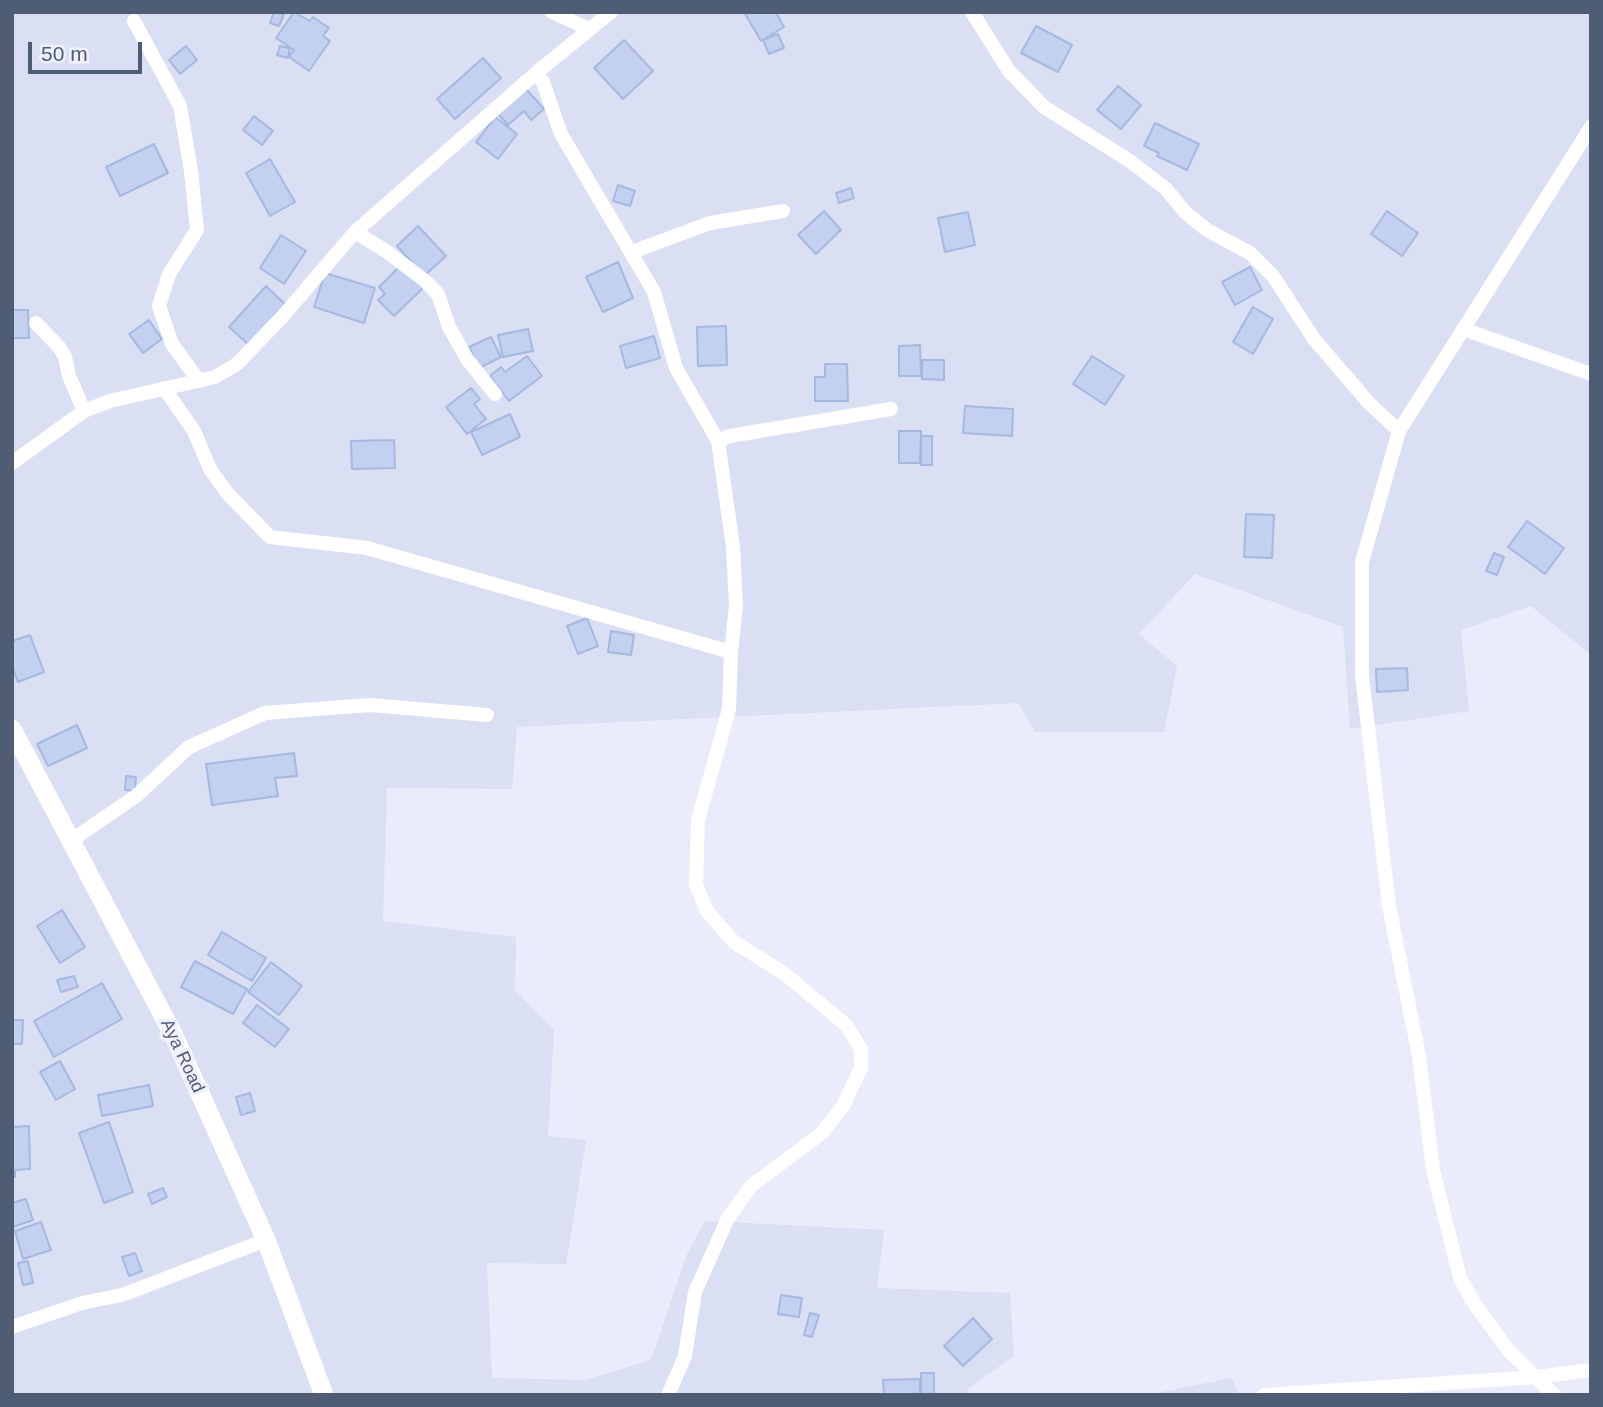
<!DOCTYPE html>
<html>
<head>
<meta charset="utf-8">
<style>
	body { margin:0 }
	#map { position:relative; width:1603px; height:1407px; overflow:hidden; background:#eaebfb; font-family:Helvetica,sans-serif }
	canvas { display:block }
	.frame { position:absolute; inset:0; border:14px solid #4e5c74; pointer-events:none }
	.scale { position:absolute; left:28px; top:42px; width:114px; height:32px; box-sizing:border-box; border:4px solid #4e5c74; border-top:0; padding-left:9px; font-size:21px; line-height:24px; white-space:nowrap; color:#4e5c74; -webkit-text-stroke:5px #f0f1fe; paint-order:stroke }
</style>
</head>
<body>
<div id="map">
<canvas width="1603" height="1407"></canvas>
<div class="frame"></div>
<div class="scale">50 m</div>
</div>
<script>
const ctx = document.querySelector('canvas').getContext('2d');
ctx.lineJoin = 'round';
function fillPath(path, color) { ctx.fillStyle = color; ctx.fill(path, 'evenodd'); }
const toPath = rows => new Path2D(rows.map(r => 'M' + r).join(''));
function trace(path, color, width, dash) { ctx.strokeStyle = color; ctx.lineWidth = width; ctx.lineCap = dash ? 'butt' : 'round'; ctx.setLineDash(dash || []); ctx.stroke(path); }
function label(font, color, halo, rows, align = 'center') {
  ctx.font = font + ' Helvetica,sans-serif'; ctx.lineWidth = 7; ctx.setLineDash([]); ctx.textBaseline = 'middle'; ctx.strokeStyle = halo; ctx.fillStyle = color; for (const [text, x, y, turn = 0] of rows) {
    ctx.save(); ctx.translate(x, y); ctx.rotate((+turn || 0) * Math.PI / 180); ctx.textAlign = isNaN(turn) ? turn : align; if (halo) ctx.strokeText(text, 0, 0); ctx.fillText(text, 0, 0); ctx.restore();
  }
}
const residential = toPath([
	[12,12,1591,12,1591,655,1531,606,1461,630,1469,711,1350,729,1343,627,1195,574,1139,634,1177,666,1164,732,1035,732,1018,703,517,727,512,789,387,788,383,921,516,937,515,990,554,1030,548,1136,586,1140,566,1264,487,1263,492,1378,585,1380,651,1360,687,1254,705,1221,884,1230,877,1288,1010,1293,1014,1356,968,1389,969,1395,12,1395],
	[1232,1378,1239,1395,1147,1395]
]);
const building = toPath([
	[274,12,284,14,279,26,270,23,274,12],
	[294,12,310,21,313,17,329,28,323,36,330,41,309,71,289,57,294,50,276,38,294,12],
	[744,12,776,12,784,27,761,41,744,12],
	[1036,26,1072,45,1058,72,1021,53,1036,26],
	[778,34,784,48,769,54,763,40,778,34],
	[624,40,653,71,623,99,594,68,624,40],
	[186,46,197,60,180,74,169,60,186,46],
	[280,46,290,48,288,58,277,55,280,46],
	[483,58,501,78,455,119,437,99,483,58],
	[1118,86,1141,105,1121,129,1097,110,1118,86],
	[526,89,544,109,531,120,524,111,508,125,498,114,526,89],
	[254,116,273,131,262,145,243,130,254,116],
	[495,117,517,134,498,159,476,142,495,117],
	[1155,123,1199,144,1187,170,1157,156,1159,153,1144,146,1155,123],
	[154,144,168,173,120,196,106,167,154,144],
	[270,159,295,202,270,216,246,173,270,159],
	[618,185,635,191,630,206,613,201,618,185],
	[851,188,854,198,839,203,836,193,851,188],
	[824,211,841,230,816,254,798,235,824,211],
	[1387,211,1418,233,1402,256,1371,234,1387,211],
	[968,212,975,245,945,252,938,218,968,212],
	[418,226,446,256,424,276,397,246,418,226],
	[281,235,306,251,284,284,260,268,281,235],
	[618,262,633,298,603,312,586,277,618,262],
	[401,265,423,288,394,316,378,300,385,294,379,287,401,265],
	[1250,267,1262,290,1235,305,1222,282,1250,267],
	[325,273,375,288,364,323,314,307,325,273],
	[266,286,287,306,250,346,229,327,266,286],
	[1253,307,1273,319,1253,354,1233,342,1253,307],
	[12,310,28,310,29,338,12,338,12,310],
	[149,320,162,339,143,353,129,334,149,320],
	[726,326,727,365,698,366,697,327,726,326],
	[528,329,533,351,503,357,498,335,528,329],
	[654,336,660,358,626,368,620,346,654,336],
	[491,337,501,357,479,368,469,347,491,337],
	[920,345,921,376,899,376,899,346,920,345],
	[527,356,542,376,509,401,490,376,501,367,505,372,527,356],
	[1092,356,1124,376,1105,405,1073,384,1092,356],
	[922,360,944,360,944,380,922,379,922,360],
	[825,364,847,364,848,401,815,401,815,377,825,377,825,364],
	[471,388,480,399,474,404,486,419,467,434,446,407,471,388],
	[965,406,1013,409,1012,436,963,433,965,406],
	[510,414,520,437,482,455,471,432,510,414],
	[899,431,921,431,920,463,899,463,899,431],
	[921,436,932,436,932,465,921,465,921,436],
	[394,440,395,468,352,469,351,441,394,440],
	[1246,514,1274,515,1272,558,1244,557,1246,514],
	[1527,521,1564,548,1545,574,1508,547,1527,521],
	[1494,553,1504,557,1497,575,1486,571,1494,553],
	[587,618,598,646,578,654,567,626,587,618],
	[611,631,634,635,631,655,608,652,611,631],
	[30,635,44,672,18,682,12,666,12,641,30,635],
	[1407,668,1408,690,1377,692,1376,669,1407,668],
	[77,725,87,748,48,766,37,744,77,725],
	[294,753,297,776,275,778,278,796,212,805,206,764,294,753],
	[126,776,136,777,135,791,125,790,126,776],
	[62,910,85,947,60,963,37,926,62,910],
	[222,932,266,958,252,981,208,955,222,932],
	[195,961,247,989,233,1014,181,987,195,961],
	[271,962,302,986,279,1015,248,992,271,962],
	[74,976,78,987,61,992,57,980,74,976],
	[102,983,122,1019,54,1057,34,1021,102,983],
	[257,1005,289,1029,275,1047,243,1023,257,1005],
	[12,1020,23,1020,22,1044,12,1044,12,1020],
	[60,1061,75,1089,56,1100,40,1072,60,1061],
	[149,1085,153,1106,102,1116,98,1095,149,1085],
	[250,1093,255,1111,241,1115,236,1097,250,1093],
	[109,1122,133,1192,104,1203,79,1133,109,1122],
	[29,1126,30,1169,15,1170,15,1177,12,1177,12,1127,29,1126],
	[163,1188,167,1197,152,1204,148,1194,163,1188],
	[26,1199,33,1220,13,1227,12,1203,26,1199],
	[41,1222,51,1250,23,1259,15,1231,41,1222],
	[135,1253,142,1271,129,1276,122,1257,135,1253],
	[28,1261,33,1283,23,1285,18,1263,28,1261],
	[781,1295,802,1298,799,1317,778,1314,781,1295],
	[810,1313,819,1315,812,1337,804,1335,810,1313],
	[973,1318,992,1339,963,1366,944,1346,973,1318],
	[921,1373,934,1373,934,1395,921,1395,921,1373],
	[920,1379,920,1395,884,1395,883,1380,920,1379]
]);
const minor = toPath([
	[552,12,589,29],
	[972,12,1009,71,1044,107,1130,161,1166,189,1185,212,1207,230,1250,253,1273,276,1314,339,1369,403,1399,431],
	[134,21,180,106,191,171,197,230,169,274,159,306,172,344,199,381],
	[536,73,543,82,561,134,654,292,676,368,718,441,733,547,736,606,731,652,729,709,698,820,696,885,707,911,734,942,785,974,846,1025,861,1049,861,1068,843,1106,822,1133,751,1186,728,1218,695,1292,685,1356,668,1395],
	[355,232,386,251,424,280,438,294,449,327,467,359,495,394],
	[632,252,710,223,783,211],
	[36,323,59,347,65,357,69,376,84,411],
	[1463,329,1591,374],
	[164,388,194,431,210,469,228,494,270,537,367,548,731,652],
	[718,441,730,436,891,409],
	[12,463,84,411,110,401,215,377,237,364,283,316,355,232,536,73,611,12],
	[72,840,136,796,189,747,265,713,370,705,487,715],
	[12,1327,82,1303,122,1295,266,1240],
	[1264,1395,1537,1377,1591,1370],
	[1554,1395,1509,1351,1474,1303,1460,1278,1433,1170,1419,1056,1389,906,1362,676,1362,562,1399,431,1591,127]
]);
const tertiary = toPath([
	[12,729,174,1036,266,1240,324,1395]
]);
const streetNames = [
	["Aya Road",182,1056,65]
];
fillPath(residential, '#dbdff4');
fillPath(building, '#c3d0ef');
trace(building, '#a5b8e0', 2);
trace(minor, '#fff', 14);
trace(tertiary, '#fff', 19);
label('18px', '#4e5c74', '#f0f1fe', streetNames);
</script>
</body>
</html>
